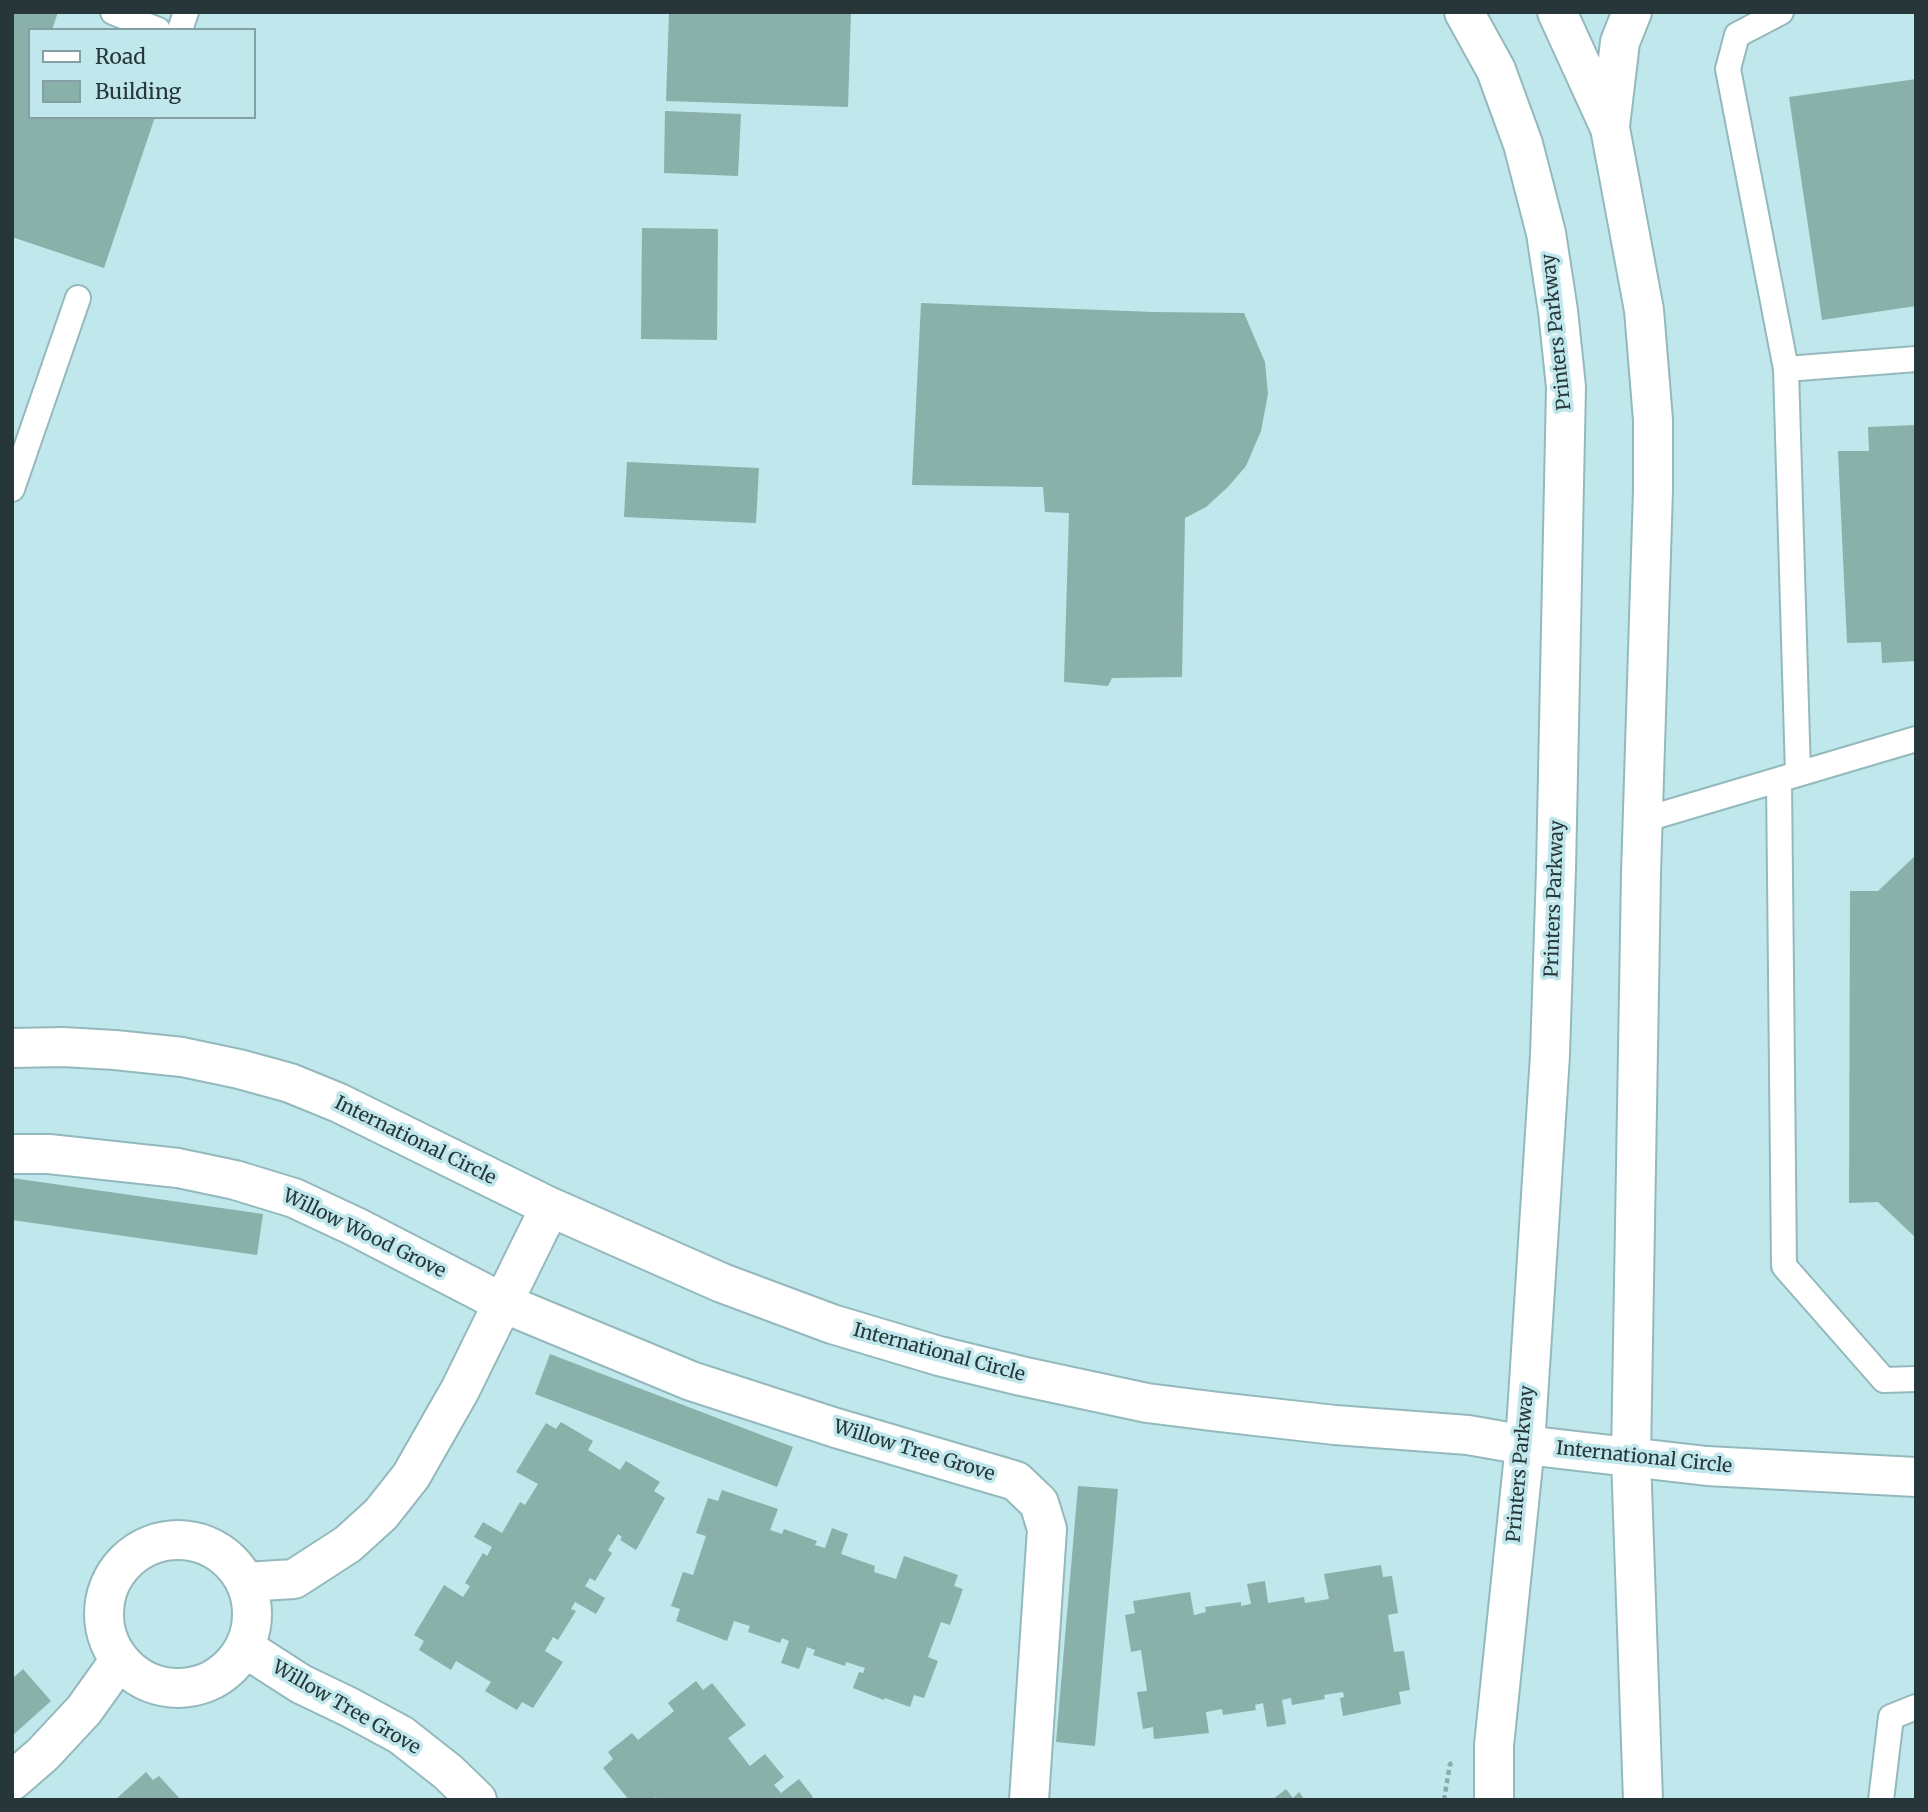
<!DOCTYPE html>
<html>
<head>
<meta charset="utf-8">
<style>
	body { margin:0 }
	#map { position:relative; width:1928px; height:1812px; overflow:hidden; background:#c0e7ec; font-family:Merriweather,serif }
	canvas { display:block }
	.frame { position:absolute; inset:0; border:14px solid #273638; pointer-events:none }
	.legend { position:absolute; left:28px; top:28px; width:228px; height:91px; box-sizing:border-box; background:#c0e7ec; border:2px solid #83a0a4; margin:0; padding:9px 12px; list-style:none; font-size:21px; color:#273638 }
	.legend li { display:flex; align-items:center; gap:14px; height:35px }
	.legend b { width:35px; border:2px solid #83a0a4 }
</style>
</head>
<body>
<div id="map">
<canvas width="1928" height="1812"></canvas>
<div class="frame"></div>
<ul class="legend">
<li><b style="height:9px;background:#fff"></b>Road</li>
<li><b style="height:19px;background:#8ab0aa"></b>Building</li>
</ul>
</div>
<script>
const ctx = document.querySelector('canvas').getContext('2d');
ctx.lineJoin = 'round';
function fillPath(path, color) { ctx.fillStyle = color; ctx.fill(path, 'evenodd'); }
const toPath = rows => new Path2D(rows.map(r => 'M' + r).join(''));
function trace(path, color, width, dash) { ctx.strokeStyle = color; ctx.lineWidth = width; ctx.lineCap = dash ? 'butt' : 'round'; ctx.setLineDash(dash || []); ctx.stroke(path); }
function label(font, color, halo, rows, align = 'center') {
  ctx.font = font + ' Merriweather,serif'; ctx.lineWidth = 7; ctx.setLineDash([]); ctx.textBaseline = 'middle'; ctx.strokeStyle = halo; ctx.fillStyle = color; for (const [text, x, y, turn = 0] of rows) {
    ctx.save(); ctx.translate(x, y); ctx.rotate((+turn || 0) * Math.PI / 180); ctx.textAlign = isNaN(turn) ? turn : align; if (halo) ctx.strokeText(text, 0, 0); ctx.fillText(text, 0, 0); ctx.restore();
  }
}
const building = toPath([
	[12,12,58,12,52,30,30,30,30,117,155,117,104,268,12,237],
	[669,12,851,12,848,107,666,101],
	[1916,79,1916,306,1822,320,1789,97],
	[665,111,741,114,738,176,664,173],
	[642,228,718,229,717,340,641,339],
	[921,303,1153,312,1244,313,1265,362,1268,394,1261,431,1246,466,1228,487,1206,507,1185,518,1182,677,1112,678,1108,686,1064,682,1069,513,1045,512,1043,487,912,485],
	[1916,425,1916,661,1882,663,1881,642,1847,643,1838,451,1869,451,1868,427],
	[627,462,759,468,756,523,624,517],
	[1916,855,1916,1238,1878,1202,1849,1203,1850,891,1878,891],
	[12,1178,263,1214,257,1255,12,1220],
	[550,1354,793,1447,777,1487,535,1394],
	[561,1422,593,1441,588,1450,620,1470,626,1461,660,1482,654,1491,665,1498,636,1550,620,1540,622,1537,618,1534,608,1550,612,1553,595,1581,590,1578,585,1586,605,1598,596,1614,575,1602,571,1609,576,1611,558,1640,553,1637,545,1651,563,1662,533,1708,522,1702,517,1710,485,1691,491,1682,456,1661,451,1670,419,1650,424,1641,414,1635,444,1585,463,1597,470,1586,465,1583,483,1553,487,1556,492,1547,474,1537,483,1522,502,1533,520,1502,525,1505,538,1484,516,1472,546,1423,556,1429],
	[1078,1486,1118,1489,1095,1746,1056,1742],
	[722,1490,778,1509,770,1530,782,1534,784,1529,817,1541,815,1545,825,1548,832,1528,848,1534,841,1554,875,1566,874,1572,896,1579,904,1556,958,1575,954,1586,963,1589,950,1625,941,1622,928,1657,938,1661,924,1698,914,1695,910,1707,885,1698,884,1700,853,1688,859,1672,863,1673,865,1668,846,1662,845,1666,813,1655,815,1650,807,1647,799,1669,781,1663,789,1641,782,1638,780,1643,748,1632,750,1626,734,1621,727,1641,676,1621,680,1609,671,1606,683,1572,693,1575,706,1536,696,1533,708,1498,718,1501],
	[1381,1565,1383,1577,1392,1576,1398,1613,1388,1615,1394,1652,1404,1651,1410,1690,1399,1692,1401,1704,1343,1716,1340,1698,1344,1697,1343,1692,1324,1695,1325,1699,1292,1705,1291,1698,1282,1700,1286,1724,1267,1727,1263,1703,1255,1705,1256,1710,1223,1715,1222,1709,1206,1712,1209,1733,1154,1739,1153,1727,1143,1729,1137,1692,1147,1691,1141,1650,1131,1652,1125,1615,1135,1613,1133,1601,1190,1592,1194,1615,1206,1612,1205,1607,1241,1602,1241,1606,1251,1604,1247,1584,1265,1581,1268,1603,1304,1597,1305,1603,1329,1599,1324,1574],
	[23,1669,51,1701,12,1736,12,1679],
	[696,1681,703,1690,712,1683,746,1725,728,1738,750,1766,765,1754,784,1777,774,1785,781,1793,799,1779,813,1797,809,1800,658,1800,656,1797,652,1800,629,1800,603,1768,613,1759,608,1752,632,1733,638,1740,674,1711,668,1703],
	[146,1772,153,1780,159,1776,181,1800,115,1800],
	[1286,1789,1293,1798,1299,1792,1305,1800,1272,1800]
]);
const path = toPath([
	[1444,1800,1450,1764,1455,1762]
]);
const lane = toPath([
	[113,12,158,30],
	[1781,12,1737,35,1728,69,1786,369,1798,774],
	[180,30,186,12],
	[1786,369,1916,359],
	[12,489,78,298],
	[1779,780,1784,1266,1884,1380,1916,1379],
	[1643,820,1916,739],
	[1881,1800,1891,1717,1916,1707]
]);
const street = toPath([
	[12,1048,63,1047,115,1050,182,1057,239,1069,290,1083,339,1103,550,1207,722,1283,832,1324,939,1356,1021,1376,1147,1403,1219,1412,1335,1425,1468,1435,1525,1445,1707,1466,1916,1477],
	[12,1154,49,1154,178,1168,235,1180,294,1198,356,1227,503,1303,691,1381,836,1428,1016,1481,1039,1503,1047,1529,1029,1800],
	'104 1614a74 74 0 1 1 148 0a74 74 0 1 1-148 0Z',
	[245,1582,294,1579,348,1544,381,1514,411,1476,460,1390,550,1207],
	[245,1648,301,1684,349,1707,401,1735,448,1772,477,1800],
	[12,1781,43,1754,84,1710,119,1661]
]);
const secondary = toPath([
	[1464,12,1496,70,1523,144,1546,233,1558,311,1566,387,1556,869,1550,1055,1525,1445,1494,1745,1494,1800],
	[1557,12,1610,128,1644,310,1653,420,1653,490,1641,874,1631,1458,1643,1800],
	[1610,126,1620,42,1632,12]
]);
const streetNames = [
	["Printers Parkway",1557,332,-96],
	["Printers Parkway",1555,899,-88],
	["International Circle",415,1141,26],
	["Willow Wood Grove",364,1234,26],
	["International Circle",939,1353,15],
	["Willow Tree Grove",914,1451,17],
	["International Circle",1644,1458,6],
	["Printers Parkway",1521,1464,-85],
	["Willow Tree Grove",346,1708,30]
];
fillPath(building, '#8ab0aa');
trace(lane, '#93b9bd', 28);
trace(street, '#93b9bd', 42);
trace(secondary, '#93b9bd', 42);
trace(path, '#8cabaf', 4.5, [5, 3.5]);
trace(lane, '#fff', 24);
trace(street, '#fff', 38);
trace(secondary, '#fff', 38);
label('19px', '#273638', '#c0e7ec', streetNames);
</script>
</body>
</html>
